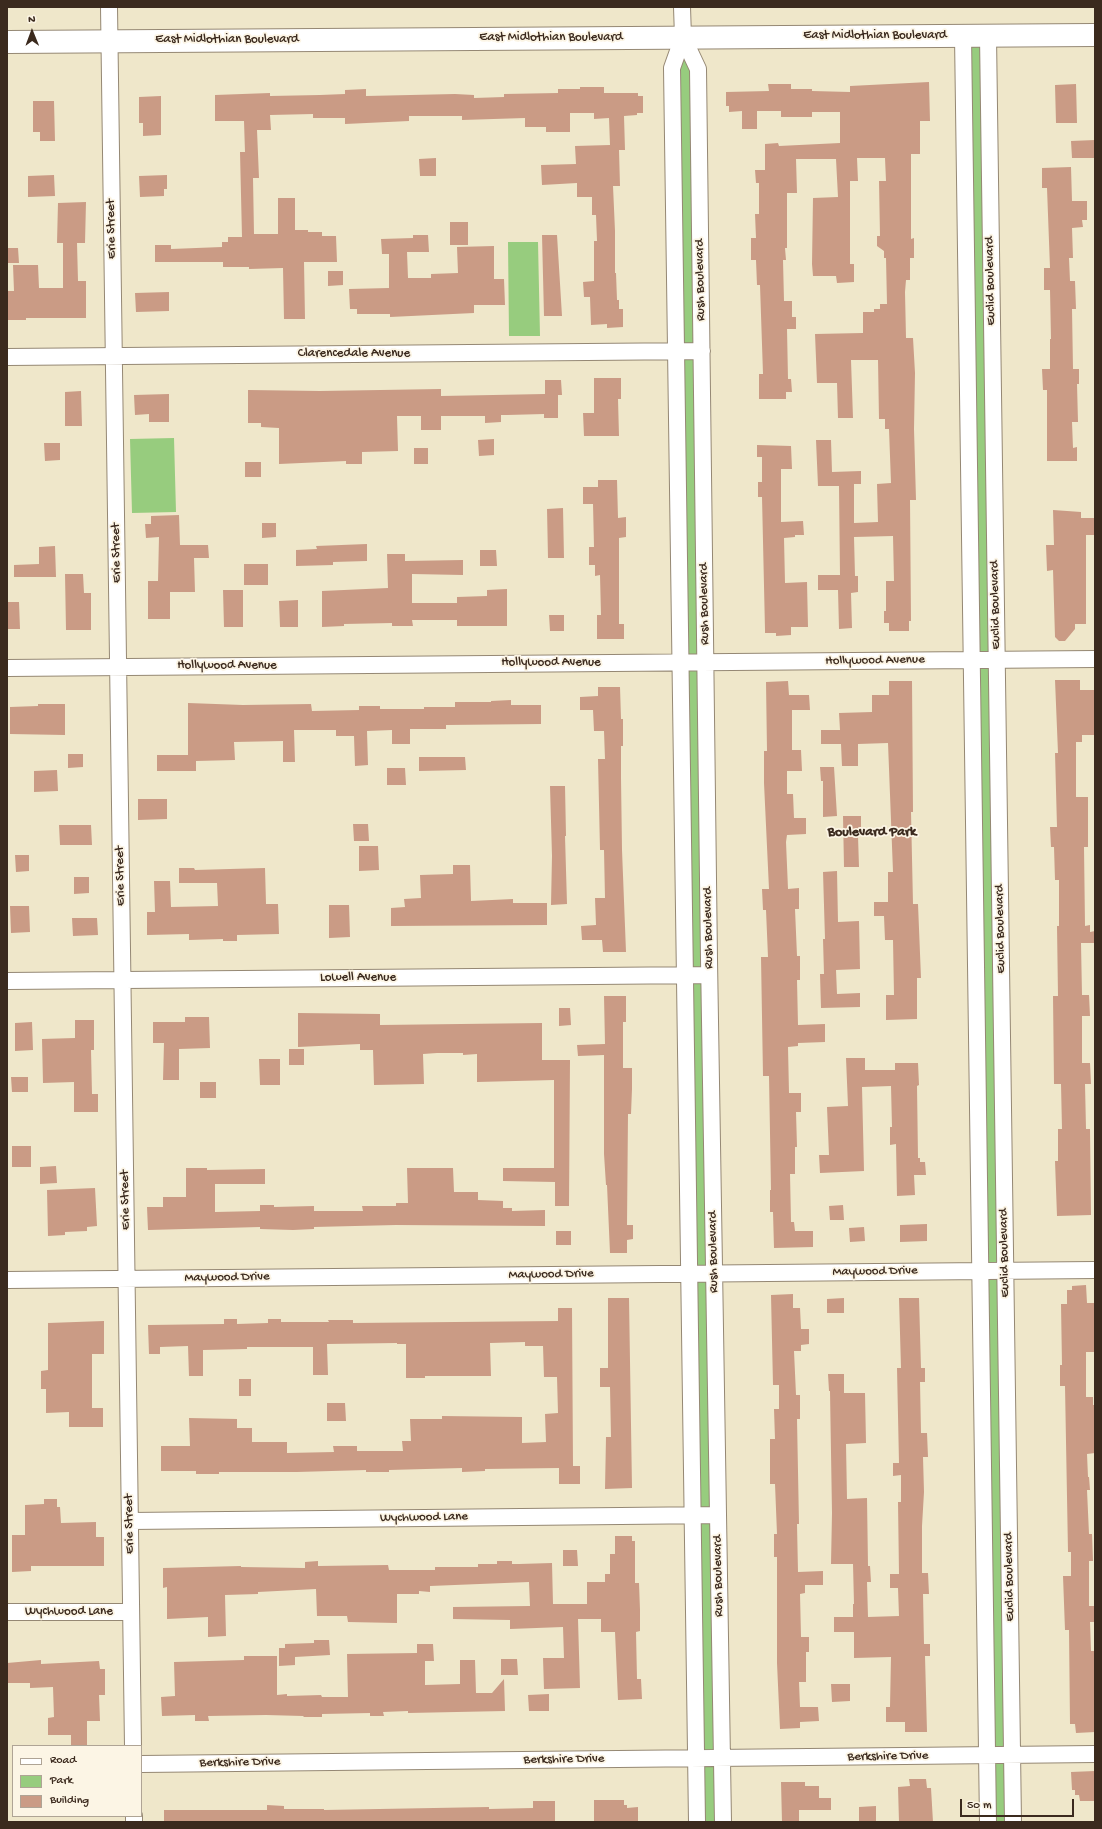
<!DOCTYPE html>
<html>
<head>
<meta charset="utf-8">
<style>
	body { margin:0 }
	#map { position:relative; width:1102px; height:1829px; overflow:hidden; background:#efe7ca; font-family:"Gochi Hand",sans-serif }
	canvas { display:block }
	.frame { position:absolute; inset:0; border:8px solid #3b2a1e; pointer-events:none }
	.legend { position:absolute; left:12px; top:1745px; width:130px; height:72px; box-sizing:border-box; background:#fcf5e5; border:1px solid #afa495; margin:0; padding:5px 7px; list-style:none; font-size:12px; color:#3b2a1e }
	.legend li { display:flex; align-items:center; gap:8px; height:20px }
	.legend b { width:20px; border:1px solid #afa495 }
	.north { position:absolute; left:12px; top:12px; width:40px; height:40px; -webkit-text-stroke:3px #fcf5e5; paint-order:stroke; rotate:359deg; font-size:11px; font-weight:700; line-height:16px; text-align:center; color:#3b2a1e }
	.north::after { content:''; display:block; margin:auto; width:14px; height:18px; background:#3b2a1e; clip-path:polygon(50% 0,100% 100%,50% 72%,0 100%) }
	.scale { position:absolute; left:960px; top:1799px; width:114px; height:18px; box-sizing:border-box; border:2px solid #3b2a1e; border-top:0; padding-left:5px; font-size:12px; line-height:14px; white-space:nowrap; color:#3b2a1e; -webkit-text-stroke:3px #fcf5e5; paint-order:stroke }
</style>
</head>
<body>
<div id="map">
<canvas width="1102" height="1829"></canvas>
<div class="frame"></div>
<ul class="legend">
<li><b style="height:5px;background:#fff"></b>Road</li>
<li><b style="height:11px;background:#97cc7e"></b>Park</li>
<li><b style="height:11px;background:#ca9b85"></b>Building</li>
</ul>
<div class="north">N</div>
<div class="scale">50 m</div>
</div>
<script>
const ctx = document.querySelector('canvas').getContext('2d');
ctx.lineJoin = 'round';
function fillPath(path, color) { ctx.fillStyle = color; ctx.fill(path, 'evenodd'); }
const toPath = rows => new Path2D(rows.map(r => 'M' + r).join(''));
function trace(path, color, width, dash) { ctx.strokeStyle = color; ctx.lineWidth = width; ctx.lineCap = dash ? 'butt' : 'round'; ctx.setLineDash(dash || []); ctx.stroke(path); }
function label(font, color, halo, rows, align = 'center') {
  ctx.font = font + ' "Gochi Hand",sans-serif'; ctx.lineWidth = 3.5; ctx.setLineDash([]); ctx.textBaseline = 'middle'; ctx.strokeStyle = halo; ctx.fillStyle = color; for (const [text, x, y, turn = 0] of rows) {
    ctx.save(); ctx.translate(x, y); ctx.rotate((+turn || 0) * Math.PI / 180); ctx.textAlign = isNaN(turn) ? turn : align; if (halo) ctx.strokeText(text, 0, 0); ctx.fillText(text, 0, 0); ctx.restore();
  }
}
const green = toPath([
	[963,36,988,36,1013,1822,988,1822],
	[683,37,698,69,723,1822,697,1822,672,68],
	[508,242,538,242,540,336,509,336],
	[174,438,176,512,132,513,130,439]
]);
const building = toPath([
	[929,82,930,121,920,121,920,154,911,154,911,239,914,238,914,258,910,258,910,280,906,280,905,292,906,338,913,338,915,373,914,429,916,500,910,500,911,621,909,621,909,631,889,631,889,623,884,623,884,611,886,611,886,581,894,581,893,536,854,537,855,576,858,576,858,592,851,593,852,628,839,629,838,590,818,590,818,575,840,575,839,486,818,486,816,440,831,440,832,472,861,471,861,484,854,484,854,523,878,522,877,484,891,483,889,429,885,429,885,419,879,419,878,360,851,360,853,418,838,418,837,383,817,383,815,334,863,333,863,312,874,312,874,309,880,309,880,304,887,304,886,258,884,258,884,251,877,246,877,236,880,236,879,181,886,181,885,158,857,158,858,181,850,181,850,264,854,264,854,282,837,283,836,276,813,276,812,264,813,198,838,197,836,159,796,159,797,193,787,193,787,248,785,248,786,260,783,260,784,301,792,301,792,317,796,317,796,329,787,329,788,379,791,379,792,392,786,392,786,399,759,399,759,374,763,374,760,285,757,285,756,260,751,260,751,238,756,238,755,214,759,214,759,183,756,183,755,170,765,170,765,144,778,143,779,146,840,143,840,112,812,112,812,117,781,117,781,111,757,111,757,129,742,129,742,111,729,112,729,106,726,106,726,92,769,91,768,84,791,84,791,89,812,89,812,91,850,92,850,86],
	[1076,84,1077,123,1056,123,1055,85],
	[580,87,604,87,604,93,638,93,638,96,643,96,643,113,637,113,637,115,624,116,625,150,619,150,620,186,613,186,615,231,615,273,616,273,617,300,619,300,619,309,623,309,623,327,607,328,607,324,591,325,590,297,584,297,583,282,594,281,594,241,597,241,596,215,592,215,592,197,577,197,577,183,542,185,541,165,576,164,575,146,610,145,609,118,594,119,594,113,570,113,570,132,546,132,546,127,525,127,525,118,462,120,462,116,409,116,409,121,345,124,345,118,313,118,313,114,270,115,271,130,257,130,259,178,253,178,254,234,278,234,278,198,295,198,295,230,308,230,308,232,322,232,322,236,336,236,337,262,304,262,305,319,284,319,283,268,249,269,249,267,223,267,223,262,155,262,155,245,171,245,171,249,222,247,222,242,228,242,228,237,242,237,240,152,245,152,244,121,215,121,215,95,270,93,270,96,320,95,345,94,345,90,366,89,366,96,455,94,474,95,474,98,504,97,504,94,558,93,558,89,580,89],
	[161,96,161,135,143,136,143,123,139,123,139,97],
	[33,101,54,101,55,141,40,141,40,132,33,132],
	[1095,140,1095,158,1072,158,1071,141],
	[436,158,436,176,420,176,419,159],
	[1071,167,1072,201,1087,201,1087,220,1082,220,1083,227,1072,228,1073,258,1069,258,1070,281,1075,281,1076,309,1072,309,1073,369,1079,369,1079,384,1077,384,1078,422,1072,422,1073,448,1077,447,1077,461,1047,461,1047,390,1043,390,1042,369,1050,369,1050,339,1051,339,1050,290,1044,290,1044,268,1050,268,1047,188,1042,188,1042,168],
	[54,175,55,196,28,197,28,176],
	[167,175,167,189,164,189,164,196,140,197,139,176],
	[86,202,85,243,77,243,78,281,86,281,86,318,26,318,26,320,7,320,7,291,14,291,13,265,38,265,39,288,63,288,63,243,57,243,58,203],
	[450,222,468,222,468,245,450,245],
	[413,235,428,235,429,252,407,252,408,278,431,278,431,274,458,273,457,247,494,246,494,279,504,279,505,305,474,305,474,313,390,317,390,314,357,314,357,309,350,309,349,289,389,288,389,254,382,254,381,239,413,238],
	[542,235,557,235,562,316,544,316],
	[7,248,18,248,19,263,7,263],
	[328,271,343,271,343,285,328,286],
	[169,292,169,311,136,312,135,293],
	[594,378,621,378,621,399,618,399,619,436,584,436,583,413,594,413],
	[545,380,561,380,562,395,558,395,558,418,544,418,544,414,507,415,501,415,501,422,485,423,485,416,441,416,441,430,421,430,421,416,397,416,398,451,362,452,362,464,346,464,346,461,279,464,279,428,261,427,261,423,248,423,248,390,320,391,441,389,441,396,545,394],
	[81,391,82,426,65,426,65,392],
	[169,394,169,422,149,422,149,414,135,415,134,395],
	[494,439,494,455,479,456,478,440],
	[44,443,60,443,60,460,45,461],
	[757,445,791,446,792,469,781,469,781,522,803,521,804,535,795,535,795,537,784,538,785,583,807,582,808,627,791,627,791,635,776,636,776,633,765,633,765,630,762,497,758,497,758,482,762,482,762,457,757,457],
	[414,448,428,448,428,464,414,464],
	[245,462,261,462,261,477,245,477],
	[598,480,617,480,618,518,626,517,626,537,619,538,619,624,624,624,624,639,597,639,597,615,601,615,600,575,595,576,595,565,589,565,589,547,594,547,593,504,583,504,583,487,598,487],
	[563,508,564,558,548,558,547,509],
	[1053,510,1081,512,1081,518,1095,518,1095,535,1086,535,1086,624,1075,624,1075,629,1065,641,1059,641,1055,637,1053,570,1047,571,1046,545,1054,545],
	[179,515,180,545,208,545,209,558,194,558,195,592,170,592,170,619,148,619,148,581,158,581,159,537,146,538,145,524,151,524,151,516],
	[262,523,276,523,276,537,262,538],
	[367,544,367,561,333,562,333,565,296,566,296,550,317,549,316,546],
	[55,546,56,577,14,577,14,565,39,564,39,547],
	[480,550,496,550,497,566,480,566],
	[387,554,405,554,405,561,463,560,463,575,412,574,412,603,457,603,457,597,487,596,487,590,507,589,507,626,457,626,457,620,412,620,413,626,392,626,392,623,344,624,344,626,322,627,322,591,388,588],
	[244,564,268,564,268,585,244,585],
	[65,574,83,574,84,593,91,593,91,630,66,630],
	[223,590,243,590,243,627,224,627],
	[298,600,298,627,280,627,279,601],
	[7,602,19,602,20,629,7,629],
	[549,615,564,615,564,631,550,631],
	[1055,680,1080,680,1080,690,1095,690,1094,735,1082,735,1082,742,1076,742,1076,797,1088,797,1088,847,1084,847,1085,926,1090,925,1090,932,1095,931,1095,943,1081,943,1082,995,1089,995,1090,1016,1082,1016,1082,1063,1090,1063,1091,1084,1085,1084,1086,1129,1090,1129,1091,1215,1057,1216,1055,1161,1058,1161,1058,1129,1062,1129,1061,1084,1054,1084,1053,996,1058,996,1057,926,1059,926,1059,880,1055,880,1054,847,1051,847,1050,827,1057,827,1055,753,1058,753],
	[788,681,789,695,809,695,810,710,792,710,792,750,801,750,802,771,787,771,787,794,793,794,794,818,806,818,806,834,787,835,786,842,788,889,799,888,799,909,795,909,797,956,800,956,800,980,797,980,798,1025,825,1024,825,1042,798,1043,798,1046,788,1047,789,1093,801,1093,801,1112,796,1112,797,1147,795,1147,795,1174,790,1174,791,1222,794,1222,795,1231,813,1231,813,1247,774,1248,773,1212,770,1212,770,1190,771,1190,769,1076,763,1076,761,957,768,957,766,910,763,910,762,889,769,889,764,783,764,751,767,751,766,682],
	[889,681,912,681,913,812,911,812,913,904,918,904,921,978,917,978,917,1019,886,1020,886,995,894,995,893,940,885,940,884,916,874,916,874,902,888,902,888,872,893,872,888,743,858,744,858,766,842,766,841,744,821,744,821,730,840,730,839,713,872,712,872,695,889,695],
	[598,687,620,687,621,719,623,719,623,746,621,746,621,778,622,850,626,952,603,952,602,940,582,940,581,926,596,925,595,898,605,898,604,850,600,850,598,759,605,759,604,731,594,731,593,710,580,710,580,697,598,696],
	[511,700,511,705,541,705,541,724,446,725,446,729,410,729,410,744,392,744,392,730,367,731,368,765,355,766,354,736,336,736,336,730,294,730,295,762,283,762,283,741,234,742,235,760,196,761,196,771,157,771,157,755,188,755,188,703,243,705,311,704,312,711,359,710,359,706,380,706,380,709,424,709,424,707,455,707,455,702,491,702,491,701],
	[38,704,65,704,65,735,10,734,10,707,38,706],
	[68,754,83,754,83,767,68,768],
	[419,757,465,757,466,770,419,771],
	[820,767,834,767,837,816,823,817,823,781,821,781],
	[387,768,405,768,406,785,387,785],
	[57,770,58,791,34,792,34,771],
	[550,786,565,786,566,836,565,836,567,904,551,905,552,856],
	[138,799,167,799,167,819,138,820],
	[843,816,861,816,861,836,858,836,859,867,844,867],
	[353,824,368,824,369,841,354,841],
	[59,825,91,825,92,845,60,845],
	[359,846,378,846,379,870,359,871],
	[15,855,29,855,29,871,16,872],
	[453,865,470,865,471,901,513,899,513,903,547,903,547,925,391,926,391,908,405,907,404,899,421,898,420,875,453,874],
	[179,868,194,868,195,870,265,868,266,904,278,904,279,934,237,935,237,941,223,941,223,939,189,940,189,934,147,935,147,912,155,912,154,881,170,881,171,907,218,906,217,883,179,883],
	[837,871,838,922,859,921,860,969,836,970,837,994,860,993,860,1007,821,1008,820,974,824,974,823,939,825,939,823,872],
	[74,877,89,877,89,893,74,894],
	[329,905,349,905,350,937,329,938],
	[10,906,29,906,30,932,11,933],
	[72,918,97,918,98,935,73,936],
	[604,996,626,996,626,1022,623,1022,623,1068,632,1068,632,1089,631,1114,628,1114,627,1225,633,1225,633,1239,627,1240,627,1253,610,1253,607,1185,606,1185,604,1154,604,1055,578,1056,577,1045,605,1044],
	[559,1008,570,1008,571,1025,559,1026],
	[298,1013,380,1014,380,1025,542,1023,542,1060,570,1060,569,1206,555,1206,555,1182,503,1181,503,1168,554,1168,554,1080,477,1082,477,1054,463,1055,463,1053,437,1053,423,1054,424,1084,374,1085,373,1050,360,1050,360,1044,298,1047],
	[185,1017,209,1017,210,1048,179,1049,179,1080,163,1080,164,1043,153,1043,153,1022,185,1022],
	[75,1020,94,1020,94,1050,91,1050,92,1094,98,1094,98,1112,74,1112,74,1082,43,1083,42,1039,75,1038],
	[32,1022,33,1050,15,1051,15,1023],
	[289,1049,304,1049,304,1065,289,1065],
	[846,1058,865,1058,865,1070,895,1070,895,1063,918,1063,919,1085,917,1086,918,1158,920,1158,920,1162,925,1162,926,1175,914,1175,915,1195,897,1196,896,1144,890,1145,890,1127,892,1127,891,1086,862,1087,864,1171,820,1173,819,1155,829,1155,827,1107,848,1106],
	[259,1059,280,1059,280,1085,260,1085],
	[11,1077,28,1077,28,1092,12,1092],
	[200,1082,216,1082,216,1098,200,1098],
	[12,1146,31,1146,31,1167,12,1167],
	[56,1166,57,1183,40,1184,40,1167],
	[186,1168,207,1168,207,1170,265,1169,265,1184,215,1184,215,1212,260,1211,260,1205,274,1205,274,1207,314,1206,314,1211,363,1211,362,1206,396,1206,396,1203,408,1203,407,1168,453,1168,454,1192,478,1192,478,1200,503,1201,503,1208,512,1208,512,1211,545,1210,545,1226,396,1225,314,1227,314,1229,293,1230,260,1229,260,1227,148,1230,147,1207,163,1207,163,1197,186,1197],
	[95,1188,97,1226,87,1227,87,1231,65,1232,65,1235,48,1236,47,1190],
	[843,1205,844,1220,830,1220,829,1206],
	[927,1224,927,1241,900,1242,900,1225],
	[864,1227,865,1241,850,1242,849,1228],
	[556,1231,571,1231,571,1245,556,1245],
	[1086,1285,1087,1303,1095,1303,1095,1352,1086,1352,1086,1397,1093,1397,1093,1405,1095,1405,1095,1453,1087,1454,1088,1477,1089,1477,1090,1490,1087,1490,1089,1534,1092,1534,1093,1561,1089,1561,1089,1606,1095,1606,1095,1622,1090,1622,1091,1651,1095,1651,1095,1732,1076,1733,1075,1724,1070,1724,1069,1630,1065,1630,1063,1576,1071,1576,1071,1552,1068,1552,1065,1386,1060,1386,1060,1365,1062,1365,1061,1304,1067,1304,1067,1290,1072,1290,1072,1286],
	[793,1294,793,1308,800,1308,801,1329,809,1329,809,1344,801,1345,801,1351,794,1351,796,1395,800,1395,800,1419,797,1419,799,1524,797,1524,798,1572,823,1571,823,1585,805,1585,805,1593,800,1594,801,1637,809,1637,809,1652,806,1652,806,1682,799,1682,800,1707,818,1707,819,1721,800,1722,800,1728,780,1729,777,1663,777,1557,774,1557,774,1534,777,1534,775,1484,770,1484,770,1439,775,1439,774,1409,779,1409,779,1385,773,1385,771,1295],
	[608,1298,629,1298,632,1488,605,1489,606,1437,611,1437,610,1387,600,1387,600,1368,608,1368],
	[844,1298,844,1313,827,1313,827,1299],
	[899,1298,919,1298,921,1368,925,1368,925,1382,920,1382,921,1433,927,1433,928,1457,923,1457,924,1492,922,1526,922,1573,928,1573,929,1594,923,1594,924,1644,930,1644,930,1656,925,1656,927,1732,905,1732,905,1722,886,1722,886,1707,890,1707,891,1657,854,1658,854,1632,834,1632,834,1617,853,1617,853,1604,854,1604,853,1564,831,1564,832,1513,830,1391,829,1391,828,1374,844,1374,844,1393,865,1393,866,1443,846,1444,847,1499,867,1498,868,1566,870,1566,871,1582,867,1582,868,1617,899,1616,898,1588,890,1588,890,1574,899,1574,898,1502,901,1502,901,1475,893,1476,893,1463,899,1463,897,1368,901,1368],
	[558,1308,572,1308,573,1466,580,1466,580,1484,559,1484,559,1468,485,1469,485,1471,462,1472,462,1468,389,1470,389,1472,366,1472,366,1470,297,1472,219,1472,219,1474,196,1474,196,1471,161,1471,161,1446,190,1446,189,1418,237,1419,237,1428,252,1428,252,1442,287,1442,287,1453,334,1452,333,1446,357,1446,357,1451,403,1451,402,1441,411,1441,410,1419,442,1419,442,1416,522,1417,522,1443,546,1442,545,1414,558,1413,557,1377,544,1377,543,1346,525,1346,525,1342,490,1343,491,1376,425,1376,425,1378,406,1378,406,1344,397,1344,397,1343,327,1344,328,1375,313,1375,313,1347,247,1347,247,1349,203,1350,203,1376,189,1376,188,1346,160,1347,160,1354,149,1354,148,1325,224,1324,224,1319,237,1319,237,1324,268,1323,268,1319,281,1319,281,1322,329,1322,328,1320,353,1320,353,1323,558,1321],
	[104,1321,104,1354,92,1354,92,1408,103,1408,103,1427,69,1427,69,1412,46,1413,46,1389,41,1389,41,1371,48,1370,48,1323],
	[239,1379,251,1379,251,1396,239,1396],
	[327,1403,345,1403,346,1421,327,1421],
	[44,1499,57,1499,57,1507,60,1507,61,1523,96,1522,96,1537,104,1537,104,1566,31,1566,31,1571,12,1572,12,1535,25,1535,25,1505,44,1504],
	[615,1536,632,1536,632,1541,635,1541,635,1583,639,1583,640,1610,640,1631,636,1632,637,1679,641,1679,642,1699,618,1700,615,1632,601,1632,601,1619,578,1619,580,1688,544,1689,543,1658,564,1658,563,1627,510,1629,510,1620,453,1619,453,1607,530,1606,529,1582,430,1586,430,1592,419,1591,419,1594,397,1594,397,1623,348,1622,347,1616,317,1616,316,1589,258,1592,258,1594,225,1595,226,1636,208,1637,208,1617,167,1619,167,1587,163,1588,163,1568,241,1566,241,1567,305,1568,305,1562,318,1561,318,1566,388,1565,389,1570,435,1570,435,1567,478,1567,478,1564,497,1564,497,1561,512,1561,512,1564,519,1564,552,1563,553,1604,587,1604,587,1582,605,1582,605,1574,610,1574,610,1554,615,1554],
	[563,1550,577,1550,578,1566,563,1566],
	[314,1640,329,1640,330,1655,295,1657,295,1665,279,1666,279,1648,285,1648,285,1644,314,1643],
	[417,1644,433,1644,434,1661,425,1661,425,1685,460,1684,460,1660,475,1660,476,1693,492,1693,504,1679,505,1711,408,1713,408,1711,383,1712,384,1716,370,1716,370,1713,322,1714,322,1717,304,1717,303,1716,266,1715,208,1716,209,1721,195,1721,195,1715,162,1716,161,1697,175,1696,174,1662,244,1660,244,1656,277,1656,277,1695,287,1694,287,1696,321,1695,322,1697,348,1697,347,1654,417,1653],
	[501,1659,517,1659,518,1675,501,1675],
	[41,1660,41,1664,99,1661,100,1669,105,1669,105,1695,99,1695,100,1721,87,1721,87,1746,71,1746,71,1735,48,1735,48,1718,54,1717,53,1687,30,1688,30,1683,7,1683,7,1663],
	[831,1684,850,1684,850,1701,832,1702],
	[549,1694,549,1711,529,1711,528,1695],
	[1095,1771,1095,1801,1080,1801,1079,1795,1075,1795,1075,1790,1072,1790,1071,1772],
	[909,1779,926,1779,927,1788,931,1788,933,1822,899,1822,898,1787,910,1786],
	[781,1782,805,1782,805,1786,819,1786,819,1798,831,1798,831,1810,799,1810,799,1822,782,1822],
	[594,1800,624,1800,624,1805,627,1805,627,1808,638,1807,638,1822,594,1822],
	[533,1801,555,1801,555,1822,164,1822,164,1810,267,1810,267,1805,284,1806,284,1809,324,1809,324,1810,489,1807,489,1809,533,1808],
	[876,1806,876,1822,859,1822,859,1807]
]);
const street = toPath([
	[109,7,133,1746],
	[682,7,683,37,672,68,697,1822],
	[963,36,988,1822],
	[988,36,1013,1822],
	[683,37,698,69,709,959,723,1822],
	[7,357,702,351],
	[7,668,1095,659],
	[7,981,709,975],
	[7,1280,1095,1270],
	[130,1521,718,1515],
	[7,1612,131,1612],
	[141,1764,1095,1754],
	[134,1816,134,1822]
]);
const secondary = toPath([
	[7,42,1095,35]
]);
const streetNames = [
	["East Midlothian Boulevard",875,36],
	["East Midlothian Boulevard",551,38],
	["East Midlothian Boulevard",227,40],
	["Erie Street",112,229,-91],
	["Rush Boulevard",701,280,-91],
	["Euclid Boulevard",991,281,-91],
	["Clarencedale Avenue",354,354],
	["Erie Street",117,553,-91],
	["Rush Boulevard",705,604,-91],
	["Euclid Boulevard",996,605,-91],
	["Hollywood Avenue",875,661,-1],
	["Hollywood Avenue",551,663],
	["Hollywood Avenue",227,666],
	["Erie Street",121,876,-91],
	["Rush Boulevard",709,928,-91],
	["Euclid Boulevard",1001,929,-91],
	["Lowell Avenue",358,978],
	["Erie Street",126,1200,-91],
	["Rush Boulevard",714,1252,-91],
	["Euclid Boulevard",1005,1253,-91],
	["Maywood Drive",875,1272,-1],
	["Maywood Drive",551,1275,-1],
	["Maywood Drive",227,1278,-1],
	["Wychwood Lane",424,1518,-1],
	["Erie Street",130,1524,-91],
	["Rush Boulevard",719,1576,-91],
	["Euclid Boulevard",1010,1577,-91],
	["Wychwood Lane",69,1612],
	["Berkshire Drive",888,1757,-1],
	["Berkshire Drive",564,1760,-1],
	["Berkshire Drive",240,1763,-1]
];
const neighbourhoodNames = [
	["Boulevard Park",872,833]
];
fillPath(green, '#97cc7e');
fillPath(building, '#ca9b85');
trace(street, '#958874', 18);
trace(secondary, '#958874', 24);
trace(street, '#fff', 16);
trace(secondary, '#fff', 22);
label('13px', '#3b2a1e', '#fcf5e5', streetNames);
label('bold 14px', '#3b2a1e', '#fcf5e5', neighbourhoodNames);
</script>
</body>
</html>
